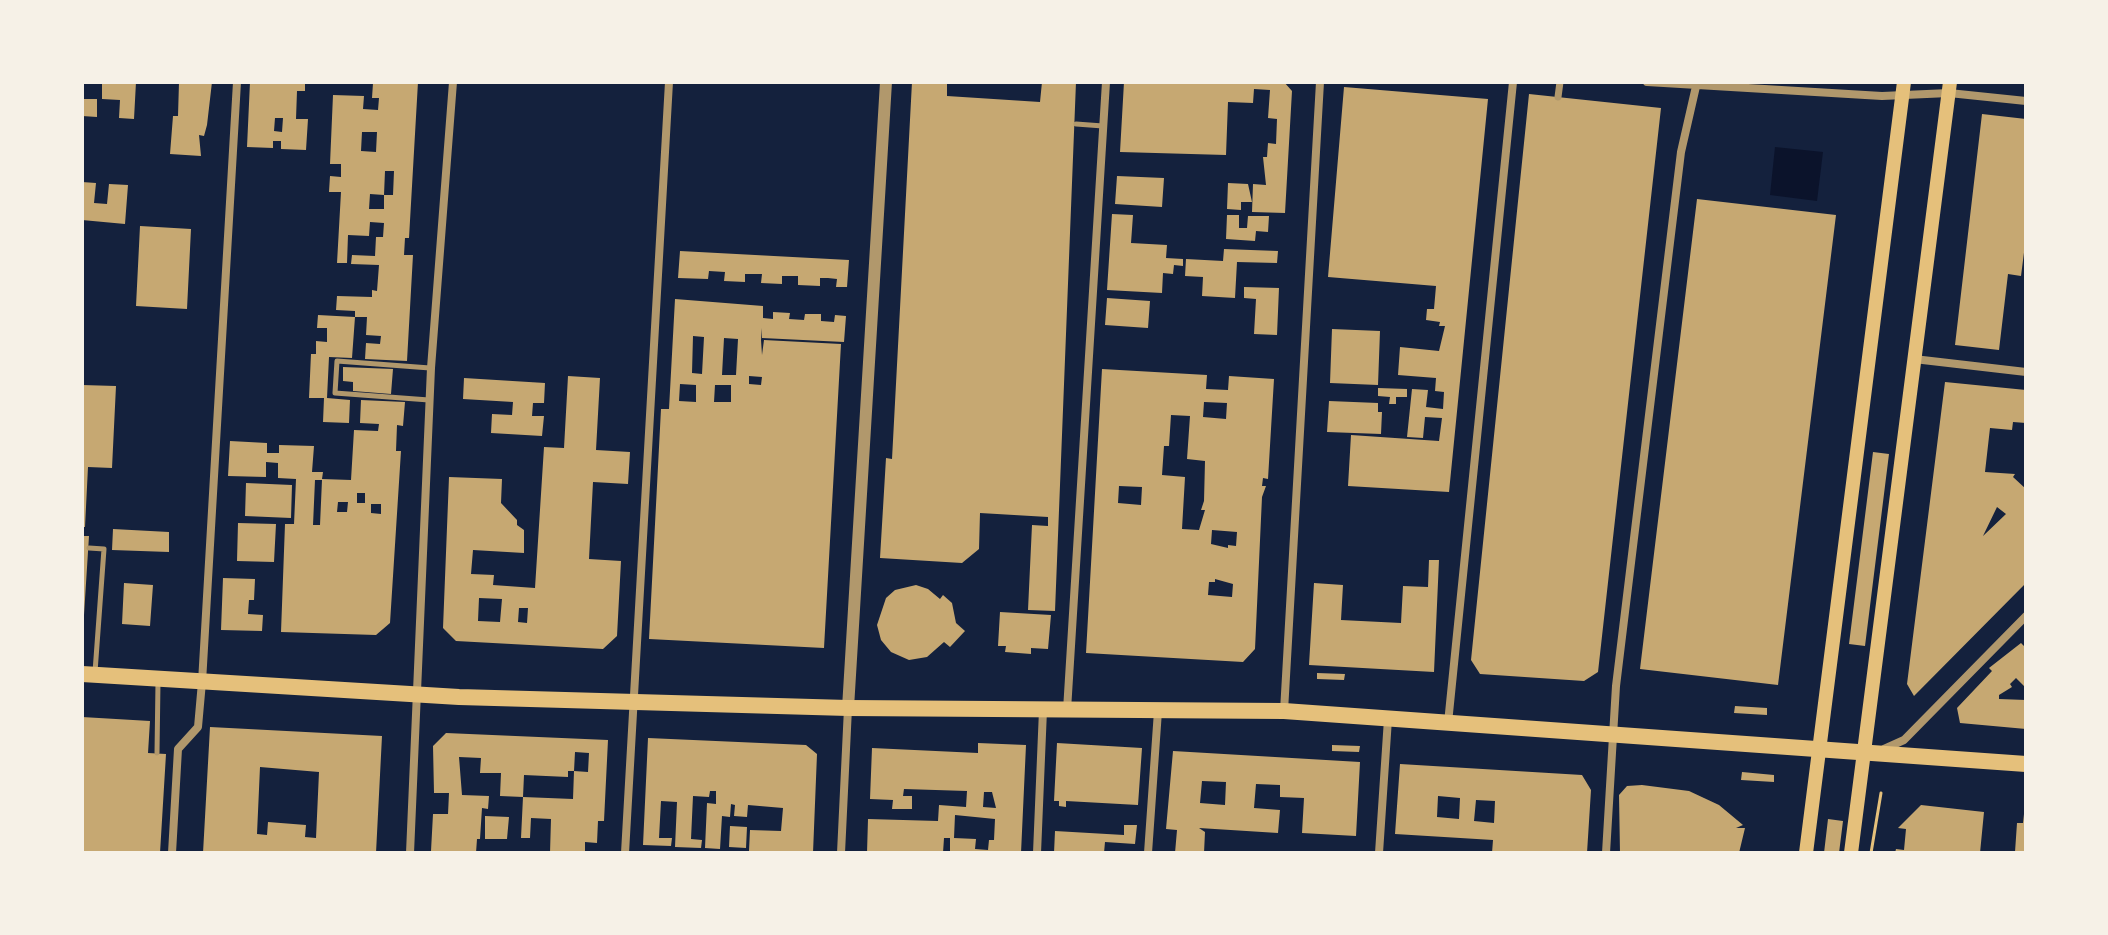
<!DOCTYPE html>
<html>
<head>
<meta charset="utf-8">
<style>
	body { margin:0 }
	#map { position:relative; width:2108px; height:935px; overflow:hidden; background:#14213d; font-family:"Alegreya Sans",sans-serif }
	canvas { display:block }
	.frame { position:absolute; inset:0; border:84px solid #f6f1e7; pointer-events:none }
</style>
</head>
<body>
<div id="map">
<canvas width="2108" height="935"></canvas>
<div class="frame"></div>
</div>
<script>
const ctx = document.querySelector('canvas').getContext('2d');
ctx.lineJoin = 'round';
function fillPath(path, color) { ctx.fillStyle = color; ctx.fill(path, 'evenodd'); }
const toPath = rows => new Path2D(rows.map(r => 'M' + r).join(''));
function trace(path, color, width, dash) { ctx.strokeStyle = color; ctx.lineWidth = width; ctx.lineCap = dash ? 'butt' : 'round'; ctx.setLineDash(dash || []); ctx.stroke(path); }
const water = toPath([
	[1775,147,1823,152,1817,201,1770,195]
]);
const building = toPath([
	[102,82,136,82,134,119,119,118,120,100,102,99],
	[179,82,212,82,207,125,204,136,199,135,201,156,170,154,173,116,178,116],
	[250,82,305,82,305,91,297,91,296,119,308,119,306,150,281,149,281,141,273,141,273,148,247,147],
	[275,118,283,118,282,132,274,131],
	[418,82,409,238,405,238,404,255,413,255,407,361,365,359,366,343,380,344,381,336,366,335,367,317,355,317,355,311,336,310,337,296,372,297,372,290,377,291,379,265,351,264,352,255,375,256,376,237,383,237,384,223,370,222,369,236,348,235,347,263,337,263,341,192,329,192,330,176,341,177,341,164,330,164,333,95,364,96,363,109,378,110,379,98,372,98,373,83],
	[362,132,377,132,376,152,361,151],
	[385,171,394,171,393,195,384,195],
	[370,194,384,195,384,209,369,209],
	[912,82,947,82,947,96,1040,102,1042,82,1076,82,1055,611,1028,610,1032,525,1048,526,1048,517,980,513,979,549,962,563,880,558,886,458,892,459],
	[1124,82,1284,82,1292,91,1285,213,1252,212,1253,184,1266,185,1263,157,1267,157,1268,143,1276,144,1277,119,1268,118,1270,90,1254,89,1253,103,1228,102,1226,155,1120,152],
	[1344,87,1488,99,1449,492,1348,486,1351,435,1439,441,1442,418,1425,417,1423,438,1407,437,1412,389,1428,390,1426,407,1443,409,1444,392,1435,391,1436,378,1398,375,1400,347,1439,351,1445,326,1439,326,1440,322,1426,320,1427,309,1434,309,1436,286,1328,277],
	[1529,94,1661,108,1598,672,1584,681,1480,674,1471,660],
	[82,99,97,99,97,117,82,116],
	[1982,114,2026,119,2026,237,2021,276,2008,274,1999,350,1955,345],
	[1117,176,1164,178,1162,207,1115,204],
	[82,182,96,183,94,203,107,204,109,184,128,185,125,224,82,220],
	[1228,183,1248,184,1252,202,1241,202,1241,210,1227,209],
	[1697,199,1836,215,1778,685,1640,669],
	[1112,214,1133,215,1131,243,1167,245,1166,258,1183,259,1183,266,1174,265,1173,274,1163,273,1162,293,1107,290],
	[1227,215,1239,215,1239,228,1247,228,1248,216,1269,216,1268,232,1256,231,1255,241,1226,239],
	[140,226,191,229,187,309,136,306],
	[1224,249,1278,251,1277,263,1237,262,1235,298,1202,296,1203,277,1185,276,1186,259,1223,261],
	[680,251,849,260,847,287,836,287,837,279,828,278,820,278,820,286,798,285,798,276,782,276,782,284,761,283,762,274,745,274,745,282,724,281,725,272,709,271,708,279,678,278],
	[1244,287,1279,288,1277,335,1254,334,1256,299,1244,298],
	[1107,298,1150,301,1148,328,1105,325],
	[675,299,763,306,763,318,773,319,773,312,790,313,789,319,804,320,805,314,821,314,821,321,834,322,835,315,846,316,844,342,762,338,762,328,761,340,762,355,764,340,841,344,824,648,649,639,661,409,669,409],
	[693,336,704,337,702,374,692,373],
	[724,338,738,339,736,375,722,375],
	[749,376,762,377,761,385,749,384],
	[680,384,696,385,696,402,679,401],
	[715,385,731,385,731,402,714,402],
	[318,315,355,317,352,358,329,357,327,398,350,400,349,423,323,422,324,398,309,398,311,354,316,354,316,341,327,342,327,328,317,328],
	[1332,329,1380,331,1378,385,1330,383],
	[343,367,393,369,391,394,353,391,353,382,343,381],
	[1102,369,1207,375,1206,389,1228,390,1229,376,1274,379,1268,479,1263,478,1262,486,1266,486,1262,497,1255,649,1243,662,1086,653],
	[1204,402,1227,403,1226,419,1203,417],
	[1171,415,1190,416,1187,459,1205,461,1204,501,1201,510,1205,510,1199,530,1182,529,1185,477,1162,475,1164,446,1169,446],
	[1119,486,1142,487,1141,505,1118,503],
	[1212,530,1237,532,1236,546,1228,545,1228,548,1211,544],
	[1215,579,1233,584,1232,597,1208,595,1209,582,1215,582],
	[568,376,600,378,596,450,630,452,628,484,593,482,589,559,621,561,617,636,603,649,456,641,443,628,449,477,502,479,501,503,517,520,517,525,524,530,524,553,473,550,471,574,494,575,493,585,535,588,544,447,564,448],
	[479,598,502,599,500,622,478,621],
	[519,608,528,608,527,623,518,622],
	[464,378,545,383,544,403,533,403,532,416,544,416,542,436,491,433,492,414,512,415,513,402,463,399],
	[1945,382,2026,390,2026,423,2013,422,2012,430,1990,428,1985,472,2015,474,2013,477,2026,489,2026,583,1914,696,1907,684],
	[1997,507,2006,514,1983,536],
	[82,385,116,386,112,468,88,467,85,527,82,527],
	[1378,388,1407,389,1407,397,1396,397,1396,404,1389,404,1390,397,1378,396],
	[361,400,405,402,403,426,397,425,396,451,401,451,390,623,376,635,281,632,285,524,294,524,296,479,278,478,278,463,266,462,266,477,228,476,230,441,267,443,267,453,279,453,279,445,314,446,312,472,323,472,322,479,351,480,354,430,378,431,379,424,360,423],
	[315,480,322,480,320,525,313,525],
	[357,493,365,493,365,503,357,503],
	[338,502,348,502,347,512,337,512],
	[371,504,381,504,381,514,371,513],
	[1329,401,1378,403,1378,412,1382,412,1381,434,1327,432],
	[1873,452,1889,454,1865,646,1849,644],
	[246,483,292,485,291,518,245,516],
	[238,523,276,524,274,562,237,561],
	[113,529,169,532,169,552,112,550],
	[82,536,89,536,84,615,82,615],
	[1429,560,1439,560,1434,672,1309,665,1314,583,1343,585,1341,620,1401,623,1403,586,1428,587],
	[223,578,255,579,254,600,249,600,248,614,263,615,262,631,221,630],
	[124,583,153,585,150,626,122,624],
	[916,585,928,589,940,599,943,595,952,603,956,623,965,631,950,647,944,642,927,657,909,660,891,652,881,640,877,625,886,598,895,590],
	[1000,612,1051,615,1048,649,1031,648,1031,654,1005,652,1006,646,998,646],
	[2021,643,2026,648,2026,688,2016,678,2010,684,2012,687,1999,695,1999,699,2026,700,2026,729,1960,723,1957,708,1992,671,1989,668],
	[1317,673,1345,674,1344,680,1317,679],
	[1735,706,1767,708,1767,715,1734,713],
	[82,717,150,721,148,753,166,754,160,853,82,853],
	[210,727,382,736,376,853,203,853],
	[260,767,319,772,316,838,305,837,306,825,268,822,267,835,257,834],
	[446,733,608,740,604,821,598,821,597,843,585,842,585,853,550,853,551,819,531,818,530,838,521,838,523,797,573,799,574,771,588,772,589,753,575,752,574,771,568,771,568,777,524,775,523,797,500,796,501,773,480,773,481,758,459,757,462,795,489,796,488,809,482,808,480,839,477,839,476,853,431,851,433,814,448,814,449,793,434,793,433,746],
	[648,738,806,745,817,754,813,853,749,851,750,830,781,831,783,808,748,805,747,817,734,816,735,805,731,804,730,817,722,816,720,849,705,848,707,803,716,804,716,791,710,791,709,797,693,796,691,839,702,840,701,848,675,847,677,802,661,801,659,838,672,838,671,846,643,845],
	[978,743,1026,745,1021,853,950,853,950,838,944,838,943,853,867,853,868,819,938,821,939,805,966,807,967,791,904,789,903,796,912,796,912,809,892,809,893,800,870,799,872,748,978,753],
	[984,792,992,792,996,808,983,807],
	[955,815,995,819,994,840,989,840,988,850,975,849,976,839,954,838],
	[1057,743,1142,748,1138,805,1066,801,1066,807,1059,806,1059,801,1054,801],
	[1332,745,1360,746,1359,752,1332,751],
	[1173,751,1360,762,1356,836,1302,833,1304,798,1280,797,1280,785,1256,784,1254,808,1280,810,1278,833,1199,828,1205,832,1204,853,1175,853,1177,830,1166,829],
	[1202,781,1226,782,1225,805,1200,803],
	[1400,764,1582,775,1591,790,1587,853,1492,853,1493,840,1395,834],
	[1438,796,1460,798,1459,819,1437,817],
	[1476,800,1495,801,1494,823,1474,821],
	[1742,772,1774,775,1774,782,1741,780],
	[1642,785,1689,791,1719,805,1743,825,1736,828,1745,828,1739,853,1620,853,1619,795,1627,786],
	[1921,805,1984,812,1980,853,1895,853,1896,849,1904,850,1906,829,1898,828],
	[2024,814,2026,853,2015,852,2017,823,2023,823],
	[485,816,509,817,507,839,485,839],
	[1828,819,1843,821,1839,853,1824,853],
	[1124,825,1137,825,1135,844,1105,842,1104,853,1054,853,1055,831,1124,835],
	[730,826,747,827,746,848,729,847]
]);
const path = toPath([
	[1871,853,1881,793]
]);
const service = toPath([
	[1076,124,1103,126],
	[429,400,335,393,337,361,430,368],
	[89,548,104,549,95,672],
	[157,753,158,682]
]);
const pedestrian = toPath([
	[1558,97,1560,82]
]);
const minor = toPath([
	[1647,82,1882,96,1949,93,2026,101],
	[1914,359,2026,372],
	[1067,710,1106,82],
	[1284,711,1320,82],
	[1448,723,1513,82],
	[1884,749,1904,740,2026,616],
	[172,853,178,749,198,727,202,682,237,82],
	[410,853,431,368,453,82],
	[625,853,669,82],
	[841,853,848,708],
	[1037,853,1043,710],
	[1148,853,1158,711],
	[1379,853,1388,719],
	[1606,853,1616,686,1681,152,1697,82]
]);
const tertiary = toPath([
	[848,708,886,82]
]);
const secondary = toPath([
	[1806,853,1904,82],
	[1851,853,1950,82]
]);
const primary = toPath([
	[82,674,459,697,848,708,1284,711,2026,764]
]);
fillPath(water, '#0b132b');
fillPath(building, '#c6a872');
trace(path, '#e5c07b', 3);
trace(service, '#b1986c', 5);
trace(pedestrian, '#b1986c', 7);
trace(minor, '#b1986c', 8);
trace(tertiary, '#b1986c', 12);
trace(secondary, '#e5c07b', 14);
trace(primary, '#e5c07b', 16);
</script>
</body>
</html>
